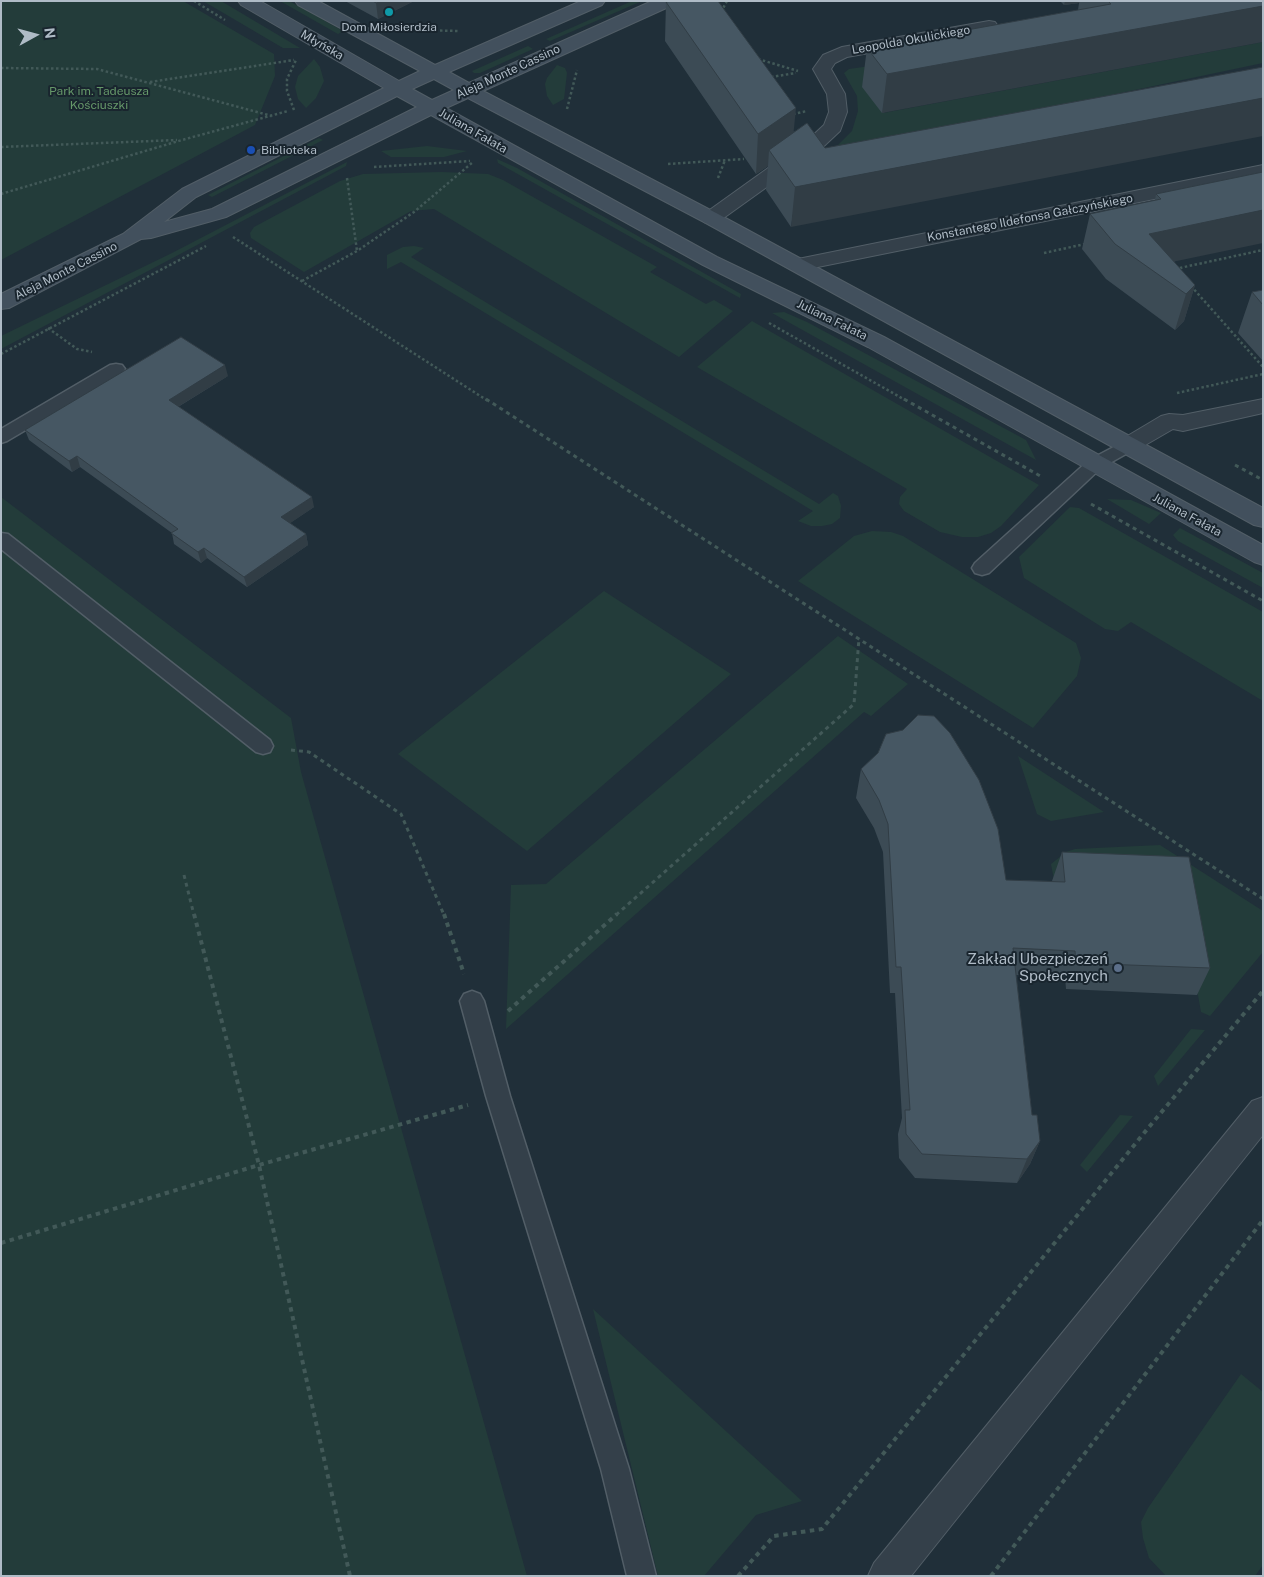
<!DOCTYPE html>
<html>
<head>
<meta charset="utf-8">
<style>
	body { margin:0 }
	#map { position:relative; width:1264px; height:1577px; overflow:hidden; background:#202f39; font-family:"Public Sans",sans-serif }
	canvas { display:block }
	.frame { position:absolute; inset:0; border:2px solid #afbbc6; pointer-events:none }
	.north { position:absolute; left:10px; top:10px; width:50px; height:50px; -webkit-text-stroke:4px #19252e; paint-order:stroke; rotate:83deg; font-size:14px; font-weight:700; line-height:20px; text-align:center; color:#afbbc6 }
	.north::after { content:''; display:block; margin:auto; width:18px; height:22px; background:#afbbc6; clip-path:polygon(50% 0,100% 100%,50% 72%,0 100%) }
</style>
</head>
<body>
<div id="map">
<canvas width="1264" height="1577"></canvas>
<div class="frame"></div>
<div class="north">N</div>
</div>
<script>
const ctx = document.querySelector('canvas').getContext('2d');
ctx.lineJoin = 'round';
function fillPath(path, color) { ctx.fillStyle = color; ctx.fill(path, 'evenodd'); }
const toPath = rows => new Path2D(rows.map(r => 'M' + r).join(''));
function trace(path, color, width, dash) { ctx.strokeStyle = color; ctx.lineWidth = width; ctx.lineCap = dash ? 'butt' : 'round'; ctx.setLineDash(dash || []); ctx.stroke(path); }
function label(font, color, halo, rows, align = 'center') {
  ctx.font = font + ' "Public Sans",sans-serif'; ctx.lineWidth = 4; ctx.setLineDash([]); ctx.textBaseline = 'middle'; ctx.strokeStyle = halo; ctx.fillStyle = color; for (const [text, x, y, turn = 0] of rows) {
    ctx.save(); ctx.translate(x, y); ctx.rotate((+turn || 0) * Math.PI / 180); ctx.textAlign = isNaN(turn) ? turn : align; if (halo) ctx.strokeText(text, 0, 0); ctx.fillText(text, 0, 0); ctx.restore();
  }
}
const green = toPath([
	[1,1,183,1,274,54,275,76,255,125,1,260],
	[203,1,221,1,300,48,283,48],
	[280,1,289,1,343,31,338,34],
	[632,1,642,1,550,41,546,39],
	[1263,42,1263,63,1035,111,833,150,852,131,858,111,857,96,844,73,849,69,877,65,883,113],
	[528,46,533,49,480,73,474,73,472,71],
	[314,59,320,67,324,81,316,98,306,108,298,99,295,87,298,76],
	[557,65,565,68,567,73,564,99,553,105,547,96,545,84,547,78],
	[319,138,323,140,212,197,208,195],
	[427,146,467,151,444,157,391,157,381,151],
	[497,159,517,168,741,294,740,298,498,163],
	[347,162,346,166,1,349,1,336,172,253],
	[441,172,488,174,503,180,657,267,650,272,706,304,714,300,733,311,679,357,434,209,411,211,304,272,251,238,250,233,254,227,340,181,363,174],
	[414,246,424,248,411,257,819,504,833,493,838,496,841,506,840,518,832,524,822,526,811,526,798,521,813,511,401,262,387,269,387,255,403,247],
	[784,312,807,322,1026,440,1036,460,772,313],
	[752,321,1039,485,1001,526,991,533,978,537,962,537,940,532,904,511,899,504,900,497,907,489,697,367],
	[1,497,291,718,301,772,527,1576,1,1576],
	[1107,499,1131,500,1161,513,1149,524],
	[1070,507,1079,508,1263,612,1263,701,1131,622,1118,631,1105,629,1024,578,1019,557],
	[1180,528,1263,573,1263,588,1178,541,1173,535],
	[872,531,891,532,903,536,1076,643,1081,658,1077,676,1033,728,798,581,854,536],
	[604,591,731,674,527,851,398,754],
	[838,636,908,684,871,716,864,712,506,1029,511,885,546,884],
	[1018,756,1104,812,1051,821,1037,814],
	[1160,845,1263,911,1263,952,1210,1016,1201,1012,1178,883,1054,880,1051,864,1066,852,1075,849],
	[1191,1029,1205,1030,1158,1086,1154,1076],
	[1120,1115,1133,1116,1087,1172,1080,1165],
	[593,1309,802,1501,756,1515,704,1576,658,1576],
	[1241,1374,1263,1392,1263,1565,1255,1576,1166,1576,1149,1558,1143,1538,1141,1522,1148,1508]
]);
const pathFar2 = toPath([
	[194,1,225,20],
	[721,12,727,1],
	[415,30,459,31],
	[758,59,798,71],
	[1,68,97,69,272,116],
	[771,77,796,73],
	[150,82,294,60],
	[567,109,577,70],
	[294,110,287,91,287,79,296,60],
	[793,114,807,111],
	[1,147,177,140],
	[668,164,744,159],
	[374,167,470,161],
	[347,178,357,251],
	[718,178,725,160],
	[1,194,182,140,288,111],
	[233,237,488,401],
	[1044,253,1085,244],
	[1175,269,1263,250],
	[302,281,357,251,414,212,473,162],
	[1191,286,1263,367],
	[769,323,907,401],
	[48,328,77,349,92,352],
	[1,354,206,246],
	[1177,393,1263,374]
]);
const pathFar1 = toPath([
	[486,399,1263,899],
	[904,399,1042,477],
	[1235,465,1263,480],
	[1091,504,1263,601],
	[291,750,309,752,401,814,444,915],
	[184,875,194,915],
	[616,915,854,704,859,638]
]);
const path = toPath([
	[194,914,259,1165,350,1576],
	[444,914,464,974],
	[508,1011,617,914],
	[1,1243,259,1165,468,1105],
	[738,1576,774,1536,822,1529,1149,1127,1263,991],
	[991,1576,1263,1220]
]);
const lane = toPath([
	[116,364,122,365,125,369,122,373,7,441,1,443,1,429,110,365,116,364],
	[1127,440,1133,442,1136,446,1133,450,1101,468,989,573,982,575,975,573,972,568,975,563,1089,460,1127,440],
	[1,533,8,534,270,740,273,746,270,752,263,754,256,752,1,549,1,533],
	[472,991,480,994,484,1001,510,1096,629,1469,656,1576,627,1576,601,1469,486,1096,460,1001,464,994,472,991]
]);
const street = toPath([
	[989,21,995,22,998,26,995,30,847,57,835,63,831,69,845,94,847,112,840,131,824,146,718,222,711,224,704,222,701,218,704,214,810,138,824,125,829,112,827,94,813,69,823,55,842,47,989,21],
	[1263,165,1263,177,798,271,791,269,788,265,791,261,798,259,1263,165],
	[1263,399,1263,413,1183,431,1173,429,1135,451,1127,454,1119,451,1115,446,1119,441,1161,416,1169,414,1183,415,1263,399],
	[1263,1097,1263,1135,911,1576,868,1576,874,1563,1252,1101,1263,1097]
]);
const secondary = toPath([
	[238,1,260,1,399,81,420,71,298,5,295,1,318,1,435,65,581,1,605,1,602,5,449,72,469,83,652,1,676,1,673,5,483,91,718,214,1263,508,1263,527,1254,525,704,222,468,98,446,108,717,257,884,337,1263,545,1263,565,1254,562,868,347,703,265,431,115,226,217,151,238,141,239,9,308,1,309,1,294,123,234,182,189,384,88,241,5,238,1],
	[434,79,454,90,432,100,412,89,434,79],
	[397,96,417,107,212,209,164,222,196,197,397,96]
]);
const wall = toPath([
	[345,1,414,1,378,19],
	[1060,1,1263,1,882,113,862,87,867,48,1078,10,1079,3,1064,5],
	[666,2,794,132,807,123,791,227,766,190,768,166,756,174,665,41],
	[1263,172,1174,262,1195,285,1184,321,1175,330,1106,279,1082,249,1090,214,1155,200,1156,194],
	[1263,290,1263,361,1238,333,1252,292],
	[228,376,178,407,314,507,290,523,306,534,308,545,247,587,207,558,201,563,174,544,172,533,80,467,72,472,29,440,25,430],
	[861,769,1006,880,1052,881,1062,852,1210,968,1197,995,1066,989,1065,977,1016,975,1032,1115,1040,1141,1030,1164,1017,1183,915,1178,899,1158,898,1134,902,1118,895,993,890,993,883,852,874,828,856,798]
]);
const shadedWall = toPath([
	[381,1,414,1,378,19,376,3],
	[1065,1,1080,1,1079,3,1064,5],
	[1263,6,1263,42,882,113,887,74],
	[1263,98,1263,136,791,227,795,187],
	[796,108,792,148,769,150,768,166,756,174,758,134],
	[1263,210,1263,243,1148,267,1149,234],
	[1195,285,1184,321,1175,330,1186,294],
	[225,365,228,376,171,411,169,400],
	[77,456,80,467,72,472,69,461],
	[312,497,314,507,283,528,281,517],
	[306,534,308,545,247,587,244,577],
	[204,548,207,558,201,563,198,552],
	[1040,1141,1030,1164,1017,1183,1027,1159]
]);
const building = toPath([
	[373,1,381,1,376,3,373,1],
	[672,1,718,1,796,108,758,134,666,2,672,1],
	[1108,1,1263,1,1263,6,887,74,867,48,1111,4,1108,1],
	[1263,67,1263,98,795,187,769,150,807,123,825,148,1263,67],
	[1263,172,1263,210,1149,234,1195,285,1186,294,1115,244,1090,214,1161,199,1156,194,1263,172],
	[1263,290,1263,305,1252,292,1263,290],
	[181,337,225,365,169,400,312,497,281,517,306,534,244,577,204,548,198,552,171,533,178,529,77,456,69,461,25,430,181,337],
	[918,715,934,716,950,733,979,780,998,829,1006,880,1065,882,1062,852,1189,857,1210,968,1076,963,1075,951,1013,948,1032,1115,1037,1115,1040,1141,1027,1159,922,1154,906,1134,905,1110,910,1110,901,967,896,967,888,824,879,800,861,769,878,753,886,734,903,730,918,715]
]);
const markers = [
	[389,12,5,"#0f9aa8"],
	[251,150,5,"#1a4fb4"],
	[1118,968,5,"#5c6f8a"]
];
const farPoinames = [
	["Dom Miłosierdzia",389,27],
	["Biblioteka",261,150,"left"]
];
const farStreetnames = [
	["Leopolda Okulickiego",911,40,-10],
	["Młyńska",322,45,30],
	["Aleja Monte Cassino",508,72,-25],
	["Juliana Fałata",473,131,30],
	["Konstantego Ildefonsa Gałczyńskiego",1030,218,-11],
	["Aleja Monte Cassino",66,271,-27],
	["Juliana Fałata",832,320,26],
	["Juliana Fałata",1187,515,29]
];
const farParknames = [
	["Park im. Tadeusza",99,91],
	["Kościuszki",99,105]
];
const poiNames = [
	["Zakład Ubezpieczeń",1108,959],
	["Społecznych",1108,976]
];
fillPath(green, '#233c3a');
trace(lane, '#525e67', 3);
trace(street, '#525e67', 2);
trace(secondary, '#525e67', 2);
trace(pathFar2, '#425958', 2.5, [2.5, 2.5]);
trace(pathFar1, '#425958', 3, [4, 4]);
trace(path, '#425958', 4, [4.5, 4.5]);
fillPath(lane, '#34404a');
fillPath(street, '#34404a');
fillPath(secondary, '#42505d');
fillPath(wall, '#3c4b55');
fillPath(shadedWall, '#313d45');
fillPath(building, '#465763');
trace(building, '#313d45', 1);
for (const [x, y, r, color] of markers) { const dot = new Path2D(); dot.arc(x, y, r, 0, 2 * Math.PI); ctx.fillStyle = color; ctx.fill(dot); trace(dot, '#19252e', 2); }
label('12px', '#afbbc6', '#19252e', farPoinames);
label('12px', '#afbbc6', '#19252e', farStreetnames);
label('12px', '#659769', '#19252e', farParknames);
label('15px', '#afbbc6', '#19252e', poiNames, 'right');
</script>
</body>
</html>
